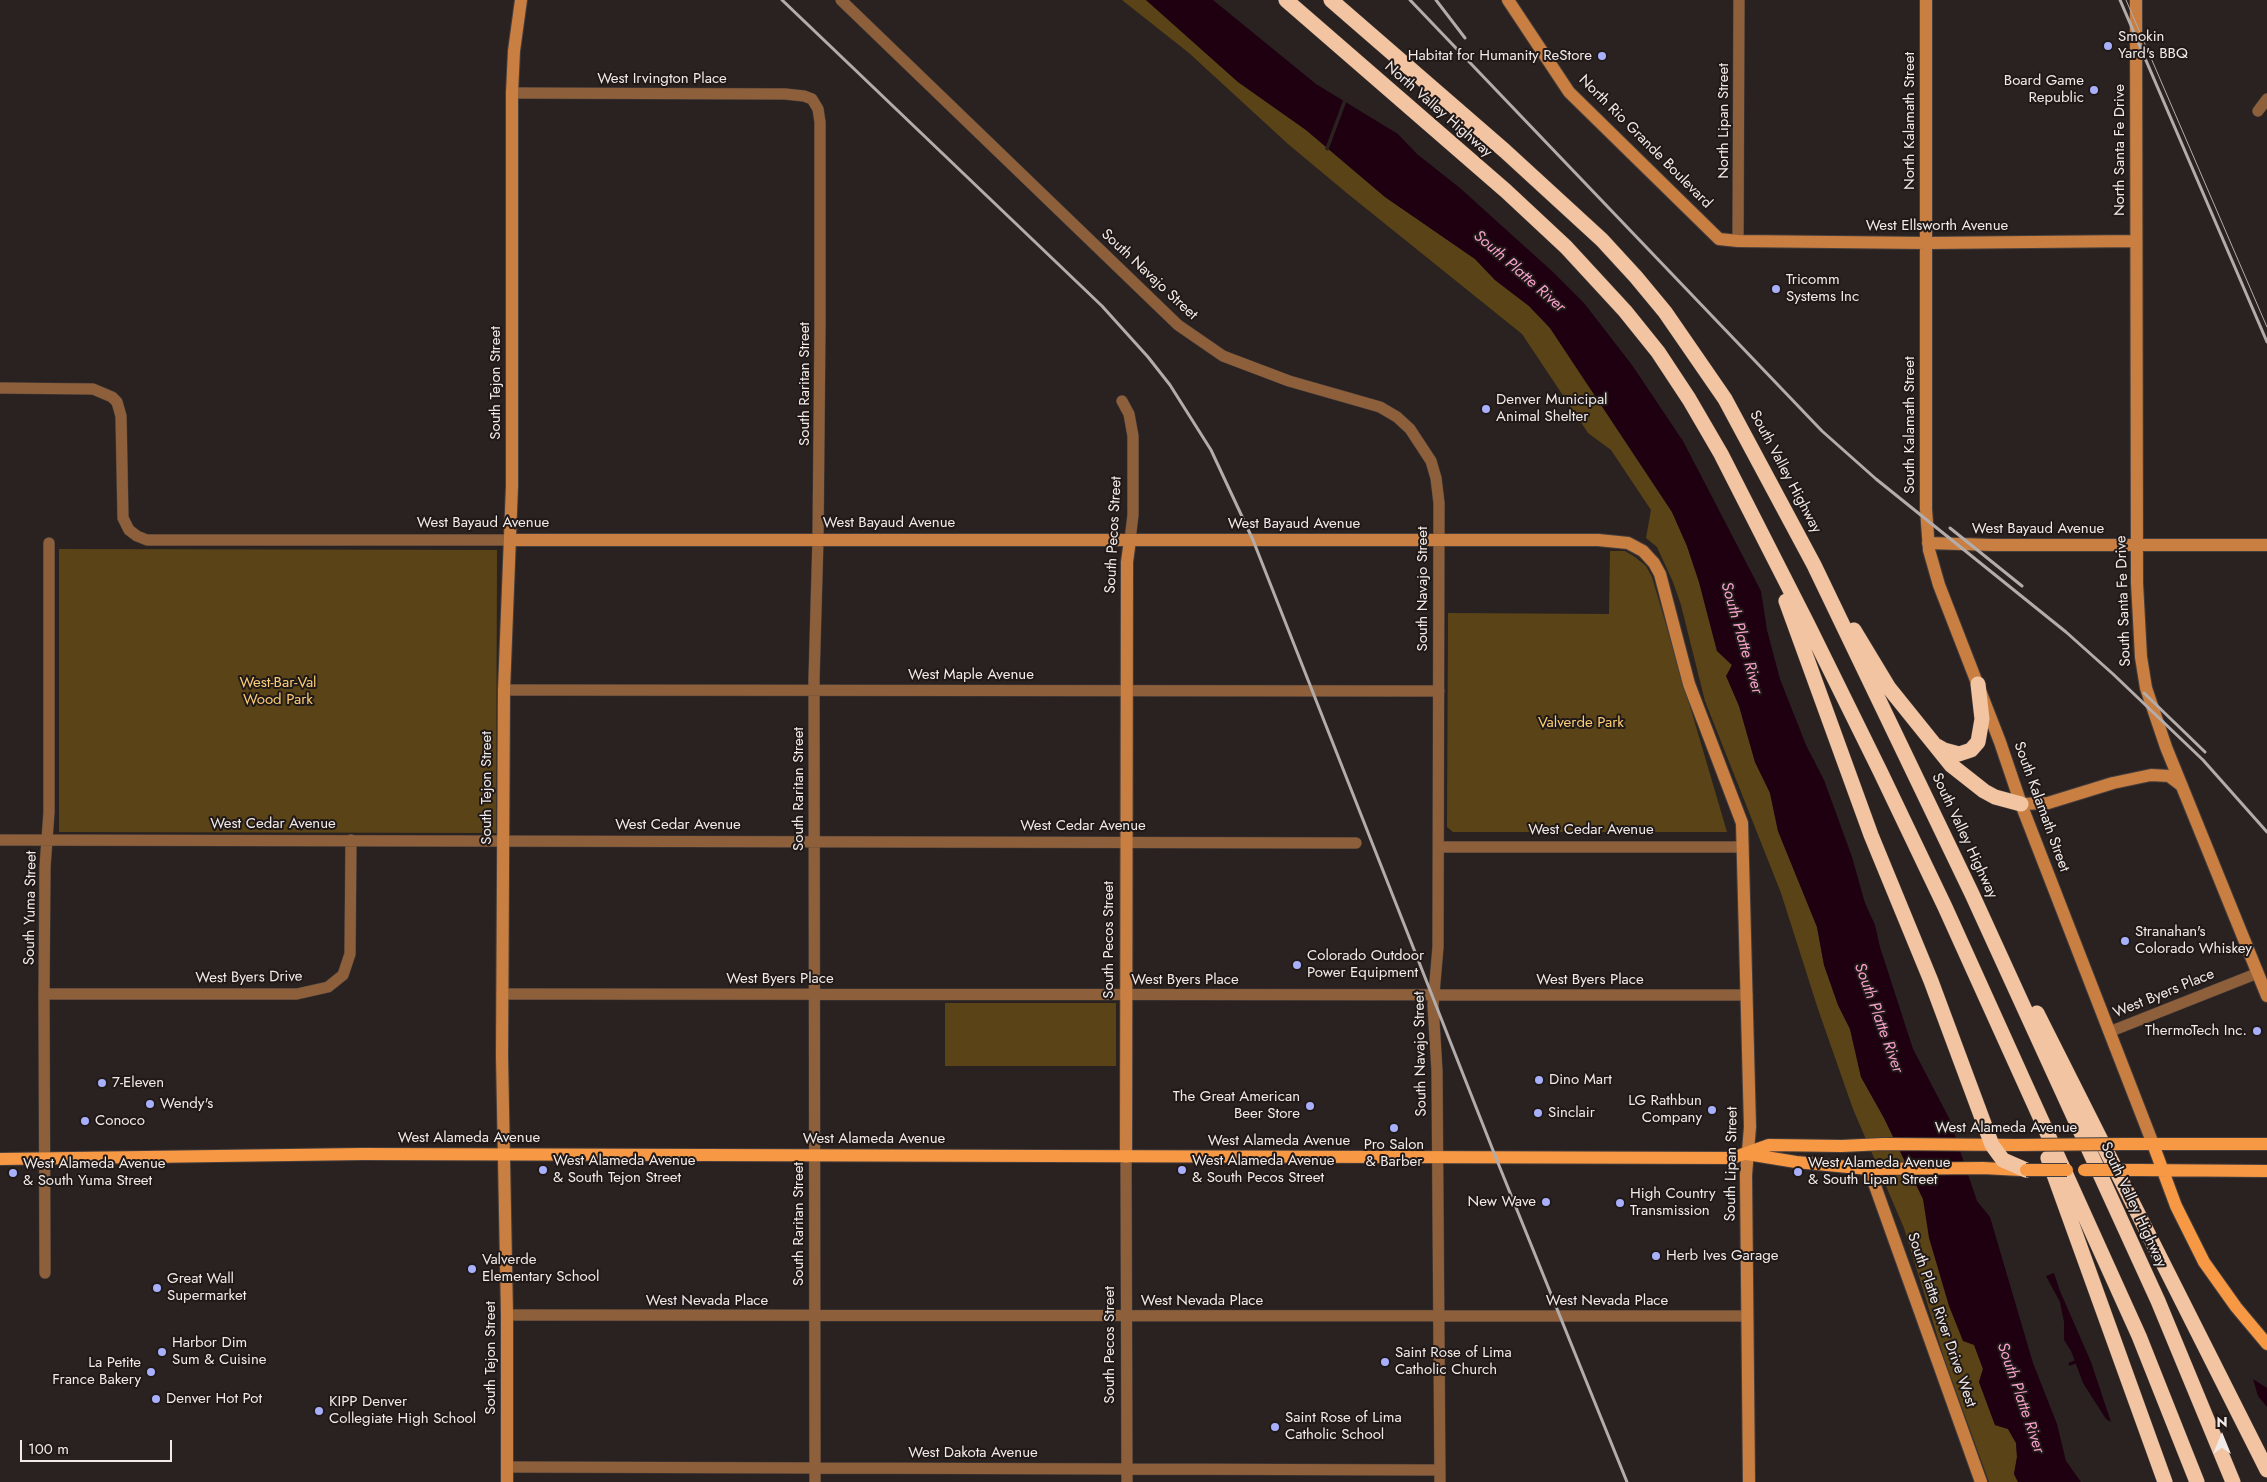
<!DOCTYPE html>
<html>
<head>
<meta charset="utf-8">
<style>
	body { margin:0 }
	#map { position:relative; width:2267px; height:1482px; overflow:hidden; background:#2a2220; font-family:Jost,sans-serif }
	canvas { display:block }
	.north { position:absolute; left:2197px; top:1412px; width:50px; height:50px; -webkit-text-stroke:4px #201917; paint-order:stroke; rotate:0deg; font-size:14px; font-weight:700; line-height:20px; text-align:center; color:#f0eae9 }
	.north::after { content:''; display:block; margin:auto; width:18px; height:22px; background:#f0eae9; clip-path:polygon(50% 0,100% 100%,50% 72%,0 100%) }
	.scale { position:absolute; left:20px; top:1440px; width:152px; height:22px; box-sizing:border-box; border:2px solid #f0eae9; border-top:0; padding-left:6px; font-size:15px; line-height:18px; white-space:nowrap; color:#f0eae9; -webkit-text-stroke:4px #201917; paint-order:stroke }
</style>
</head>
<body>
<div id="map">
<canvas width="2267" height="1482"></canvas>
<div class="north">N</div>
<div class="scale">100 m</div>
</div>
<script>
const ctx = document.querySelector('canvas').getContext('2d');
ctx.lineJoin = 'round';
function fillPath(path, color) { ctx.fillStyle = color; ctx.fill(path, 'evenodd'); }
const toPath = rows => new Path2D(rows.map(r => 'M' + r).join(''));
function trace(path, color, width, dash) { ctx.strokeStyle = color; ctx.lineWidth = width; ctx.lineCap = dash ? 'butt' : 'round'; ctx.setLineDash(dash || []); ctx.stroke(path); }
function label(font, color, halo, rows, align = 'center') {
  ctx.font = font + ' Jost,sans-serif'; ctx.lineWidth = 4; ctx.setLineDash([]); ctx.textBaseline = 'middle'; ctx.strokeStyle = halo; ctx.fillStyle = color; for (const [text, x, y, turn = 0] of rows) {
    ctx.save(); ctx.translate(x, y); ctx.rotate((+turn || 0) * Math.PI / 180); ctx.textAlign = isNaN(turn) ? turn : align; if (halo) ctx.strokeText(text, 0, 0); ctx.fillText(text, 0, 0); ctx.restore();
  }
}
const green = toPath([
	[1122,0,1146,0,1238,82,1306,130,1385,197,1475,259,1495,280,1529,306,1550,328,1672,512,1687,546,1699,582,1717,651,1732,665,1727,676,1739,706,1755,762,1770,793,1778,831,1817,927,1824,965,1838,1005,1850,1029,1861,1077,1884,1118,1923,1199,1963,1340,1974,1344,1983,1369,1979,1382,1995,1425,2008,1429,2016,1443,2017,1457,2014,1474,2018,1482,1989,1482,1944,1358,1904,1228,1853,1109,1818,1009,1781,893,1705,701,1681,605,1673,582,1657,547,1646,538,1651,510,1611,450,1588,433,1522,334,1348,194,1288,144,1189,53],
	[59,549,497,550,496,833,59,832],
	[1610,551,1625,551,1635,557,1646,566,1652,577,1727,832,1453,832,1447,827,1448,613,1609,614],
	[945,1003,1116,1003,1116,1066,945,1066]
]);
const water = toPath([
	[1146,0,1213,0,1316,84,1398,134,1417,154,1460,188,1553,272,1584,303,1632,365,1683,441,1761,591,1767,630,1780,679,1806,745,1824,780,1852,857,1865,903,1875,925,1880,947,1913,1049,1949,1118,1977,1201,1990,1217,2033,1363,2057,1424,2066,1461,2081,1482,2018,1482,2014,1474,2017,1457,2016,1443,2008,1429,1995,1425,1979,1382,1983,1369,1974,1345,1963,1341,1949,1306,1929,1238,1923,1199,1884,1118,1861,1077,1850,1029,1838,1005,1824,965,1817,927,1778,831,1770,793,1755,762,1739,706,1726,676,1732,665,1717,651,1699,582,1687,546,1672,512,1550,328,1529,306,1495,280,1475,259,1385,197,1306,130,1238,82],
	[2054,1273,2060,1291,2091,1362,2111,1422,2106,1419,2083,1383,2071,1351,2064,1340,2064,1322,2060,1302,2046,1276],
	[2253,1379,2267,1388,2267,1407,2258,1396]
]);
const pier = toPath([
	[1344,98,1347,100,1328,151,1325,149]
]);
const stream = toPath([
	[2070,1364,2075,1362]
]);
const street = toPath([
	[841,0,1178,325,1223,356,1289,381,1380,407,1397,417,1410,429,1431,461,1436,478,1439,503,1438,947,1433,1005,1437,1071,1440,1482],
	[512,93,785,94,804,96,812,99,818,109,820,122,820,325,818,539,814,679,815,1482],
	[2258,111,2267,99],
	[1738,241,1739,0],
	[0,388,93,389,112,397,117,402,121,416,123,518,129,530,137,536,147,540,510,540],
	[1122,401,1129,414,1133,436,1133,515,1130,540],
	[504,690,1439,691],
	[0,840,1356,843],
	[1439,847,1743,847],
	[44,994,297,994,328,987,343,975,350,954,351,840],
	[502,994,1747,995],
	[2109,1032,2258,973],
	[1126,1157,1127,1482],
	[45,1273,44,994,45,867,49,812,49,543],
	[507,1315,1747,1316],
	[507,1467,1439,1470]
]);
const secondary = toPath([
	[1508,0,1569,92,1719,239,1738,241,1927,243,2136,241],
	[1926,0,1926,509,1929,550,1939,585,2000,742,2021,804,2153,1144],
	[2136,0,2137,583,2141,657,2146,688,2166,747,2267,996],
	[510,540,1598,540,1628,543,1643,551,1654,563,1660,574,1689,684,1742,823,1750,1127,1746,1175,1749,1482],
	[1928,543,1993,545,2267,545],
	[2021,804,2048,803,2113,783,2151,775,2169,776,2182,786],
	[1126,1157,1127,562,1130,540],
	[1869,1169,1981,1482],
	[507,1482,507,1315,502,1056,504,690,512,486,512,93,514,51,521,0]
]);
const primary = toPath([
	[2125,1144,2267,1144],
	[2153,1144,2176,1206,2204,1262,2236,1307,2267,1344],
	[1747,1154,1796,1162,1869,1169,1983,1168,2020,1170],
	[0,1159,362,1154,1732,1158,1769,1145,1842,1146,1883,1144,2016,1145],
	[2138,1170,2267,1171]
]);
const highway = toPath([
	[1286,0,1506,191,1566,247,1625,311,1658,352,1689,399,1721,454,1808,625,1880,771,1945,907,2139,1336,2197,1482],
	[1331,0,1505,151,1602,240,1636,277,1665,312,1725,399,1814,565,1972,894,2158,1301,2233,1482],
	[1786,601,1871,835,1931,981,1992,1145,2003,1160,2026,1170],
	[1854,630,1889,688,1951,765,1984,791,1995,797,2021,804],
	[1937,746,1944,750,1959,754,1971,750,1978,742,1982,719,1978,684],
	[2037,1013,2267,1470],
	[2048,1158,2165,1482]
]);
const tram = toPath([
	[2126,0,2267,327]
]);
const rail = toPath([
	[782,0,1102,306,1148,357,1170,385,1211,450,1253,540,1496,1158,1627,1482],
	[1410,0,1822,431,1876,479,2066,632,2113,674,2203,760,2267,832],
	[1436,0,1465,38],
	[2120,0,2267,342],
	[1950,528,2022,586],
	[2144,693,2205,752]
]);
const primaryBridge = toPath([
	[2016,1145,2125,1144],
	[2026,1170,2067,1170],
	[2084,1170,2138,1170]
]);
const markers = [
	[2108,46,5,"#a8b0fc"],
	[1602,56,5,"#a8b0fc"],
	[2094,90,5,"#a8b0fc"],
	[1776,289,5,"#a8b0fc"],
	[1486,409,5,"#a8b0fc"],
	[2125,941,5,"#a8b0fc"],
	[1297,965,5,"#a8b0fc"],
	[2257,1031,5,"#a8b0fc"],
	[1539,1080,5,"#a8b0fc"],
	[102,1083,5,"#a8b0fc"],
	[150,1104,5,"#a8b0fc"],
	[1310,1106,5,"#a8b0fc"],
	[1712,1110,5,"#a8b0fc"],
	[1538,1113,5,"#a8b0fc"],
	[85,1121,5,"#a8b0fc"],
	[1394,1128,5,"#a8b0fc"],
	[543,1170,5,"#a8b0fc"],
	[1182,1170,5,"#a8b0fc"],
	[1798,1172,5,"#a8b0fc"],
	[13,1173,5,"#a8b0fc"],
	[1546,1202,5,"#a8b0fc"],
	[1620,1203,5,"#a8b0fc"],
	[1656,1256,5,"#a8b0fc"],
	[472,1269,5,"#a8b0fc"],
	[157,1288,5,"#a8b0fc"],
	[162,1352,5,"#a8b0fc"],
	[1385,1362,5,"#a8b0fc"],
	[151,1372,5,"#a8b0fc"],
	[156,1399,5,"#a8b0fc"],
	[319,1411,5,"#a8b0fc"],
	[1275,1427,5,"#a8b0fc"]
];
const poiNames = [
	["Smokin",2118,37],
	["Yard's BBQ",2118,54],
	["Habitat for Humanity ReStore",1592,56,"right"],
	["Board Game",2084,81,"right"],
	["Republic",2084,98,"right"],
	["Tricomm",1786,280],
	["Systems Inc",1786,297],
	["Denver Municipal",1496,400],
	["Animal Shelter",1496,417],
	["Stranahan's",2135,932],
	["Colorado Whiskey",2135,949],
	["Colorado Outdoor",1307,956],
	["Power Equipment",1307,973],
	["ThermoTech Inc.",2247,1031,"right"],
	["Dino Mart",1549,1080],
	["7-Eleven",112,1083],
	["The Great American",1300,1097,"right"],
	["Beer Store",1300,1114,"right"],
	["LG Rathbun",1702,1101,"right"],
	["Company",1702,1118,"right"],
	["Wendy's",160,1104],
	["Sinclair",1548,1113],
	["Conoco",95,1121],
	["Pro Salon",1394,1145,"center"],
	["& Barber",1394,1162,"center"],
	["West Alameda Avenue",553,1161],
	["& South Tejon Street",553,1178],
	["West Alameda Avenue",1192,1161],
	["& South Pecos Street",1192,1178],
	["West Alameda Avenue",1808,1163],
	["& South Lipan Street",1808,1180],
	["West Alameda Avenue",23,1164],
	["& South Yuma Street",23,1181],
	["High Country",1630,1194],
	["Transmission",1630,1211],
	["New Wave",1536,1202,"right"],
	["Herb Ives Garage",1666,1256],
	["Valverde",482,1260],
	["Elementary School",482,1277],
	["Great Wall",167,1279],
	["Supermarket",167,1296],
	["Harbor Dim",172,1343],
	["Sum & Cuisine",172,1360],
	["Saint Rose of Lima",1395,1353],
	["Catholic Church",1395,1370],
	["La Petite",141,1363,"right"],
	["France Bakery",141,1380,"right"],
	["Denver Hot Pot",166,1399],
	["KIPP Denver",329,1402],
	["Collegiate High School",329,1419],
	["Saint Rose of Lima",1285,1418],
	["Catholic School",1285,1435]
];
const streetNames = [
	["West Irvington Place",662,79],
	["North Valley Highway",1438,110,41],
	["North Lipan Street",1724,121,-90],
	["North Kalamath Street",1910,121,-90],
	["North Rio Grande Boulevard",1645,142,45],
	["North Santa Fe Drive",2120,150,-90],
	["West Ellsworth Avenue",1937,226],
	["South Navajo Street",1149,275,43],
	["South Tejon Street",496,383,-90],
	["South Raritan Street",805,384,-90],
	["South Kalamath Street",1910,425,-90],
	["South Valley Highway",1785,472,62],
	["West Bayaud Avenue",483,523],
	["West Bayaud Avenue",889,523],
	["West Bayaud Avenue",1294,524],
	["West Bayaud Avenue",2038,529],
	["South Pecos Street",1114,535,-87],
	["South Navajo Street",1423,589,-90],
	["South Santa Fe Drive",2124,601,-92],
	["West Maple Avenue",971,675],
	["South Tejon Street",487,788,-90],
	["South Raritan Street",799,789,-90],
	["South Kalamath Street",2041,807,70],
	["West Cedar Avenue",273,824],
	["West Cedar Avenue",678,825],
	["West Cedar Avenue",1083,826],
	["West Cedar Avenue",1591,830],
	["South Valley Highway",1964,836,65],
	["South Yuma Street",31,908,-89],
	["South Pecos Street",1109,940,-90],
	["West Byers Drive",249,978,-1],
	["West Byers Place",780,979],
	["West Byers Place",1185,980],
	["West Byers Place",1590,980],
	["West Byers Place",2164,994,-22],
	["South Navajo Street",1421,1054,-91],
	["West Alameda Avenue",2006,1128],
	["West Alameda Avenue",469,1138],
	["West Alameda Avenue",874,1139],
	["West Alameda Avenue",1279,1141],
	["South Lipan Street",1732,1164,-89],
	["South Valley Highway",2133,1205,65],
	["South Raritan Street",799,1224,-90],
	["West Nevada Place",707,1301],
	["West Nevada Place",1202,1301],
	["West Nevada Place",1607,1301],
	["South Platte River Drive West",1941,1320,71],
	["South Pecos Street",1110,1345,-90],
	["South Tejon Street",491,1358,-90],
	["West Dakota Avenue",973,1453]
];
const parkNames = [
	["West-Bar-Val",278,683],
	["Wood Park",278,700],
	["Valverde Park",1581,723]
];
const waterNames = [
	["South Platte River",1519,272,41],
	["South Platte River",1741,638,74],
	["South Platte River",1878,1018,70],
	["South Platte River",2020,1398,71]
];
fillPath(green, '#5a4417');
fillPath(water, '#1f0011');
fillPath(pier, '#2a2220');
trace(stream, '#1f0011', 3);
trace(street, '#463e3c', 12);
trace(secondary, '#463e3c', 14);
trace(primary, '#463e3c', 14);
trace(highway, '#463e3c', 16);
trace(street, '#8d5f3a', 11);
trace(secondary, '#c97f41', 12);
trace(primary, '#f79844', 12);
trace(highway, '#f2c4a1', 15);
trace(tram, '#b2acab', 1);
trace(rail, '#b2acab', 3);
trace(primaryBridge, '#463e3c', 14, []);
trace(primaryBridge, '#f79844', 12);
for (const [x, y, r, color] of markers) { const dot = new Path2D(); dot.arc(x, y, r, 0, 2 * Math.PI); ctx.fillStyle = color; ctx.fill(dot); trace(dot, '#201917', 2); }
label('15px', '#f0eae9', '#201917', poiNames, 'left');
label('15px', '#f0eae9', '#201917', streetNames);
label('15px', '#fbcd77', '#201917', parkNames);
label('italic 16px', '#f8a0cc', '#201917', waterNames);
</script>
</body>
</html>
